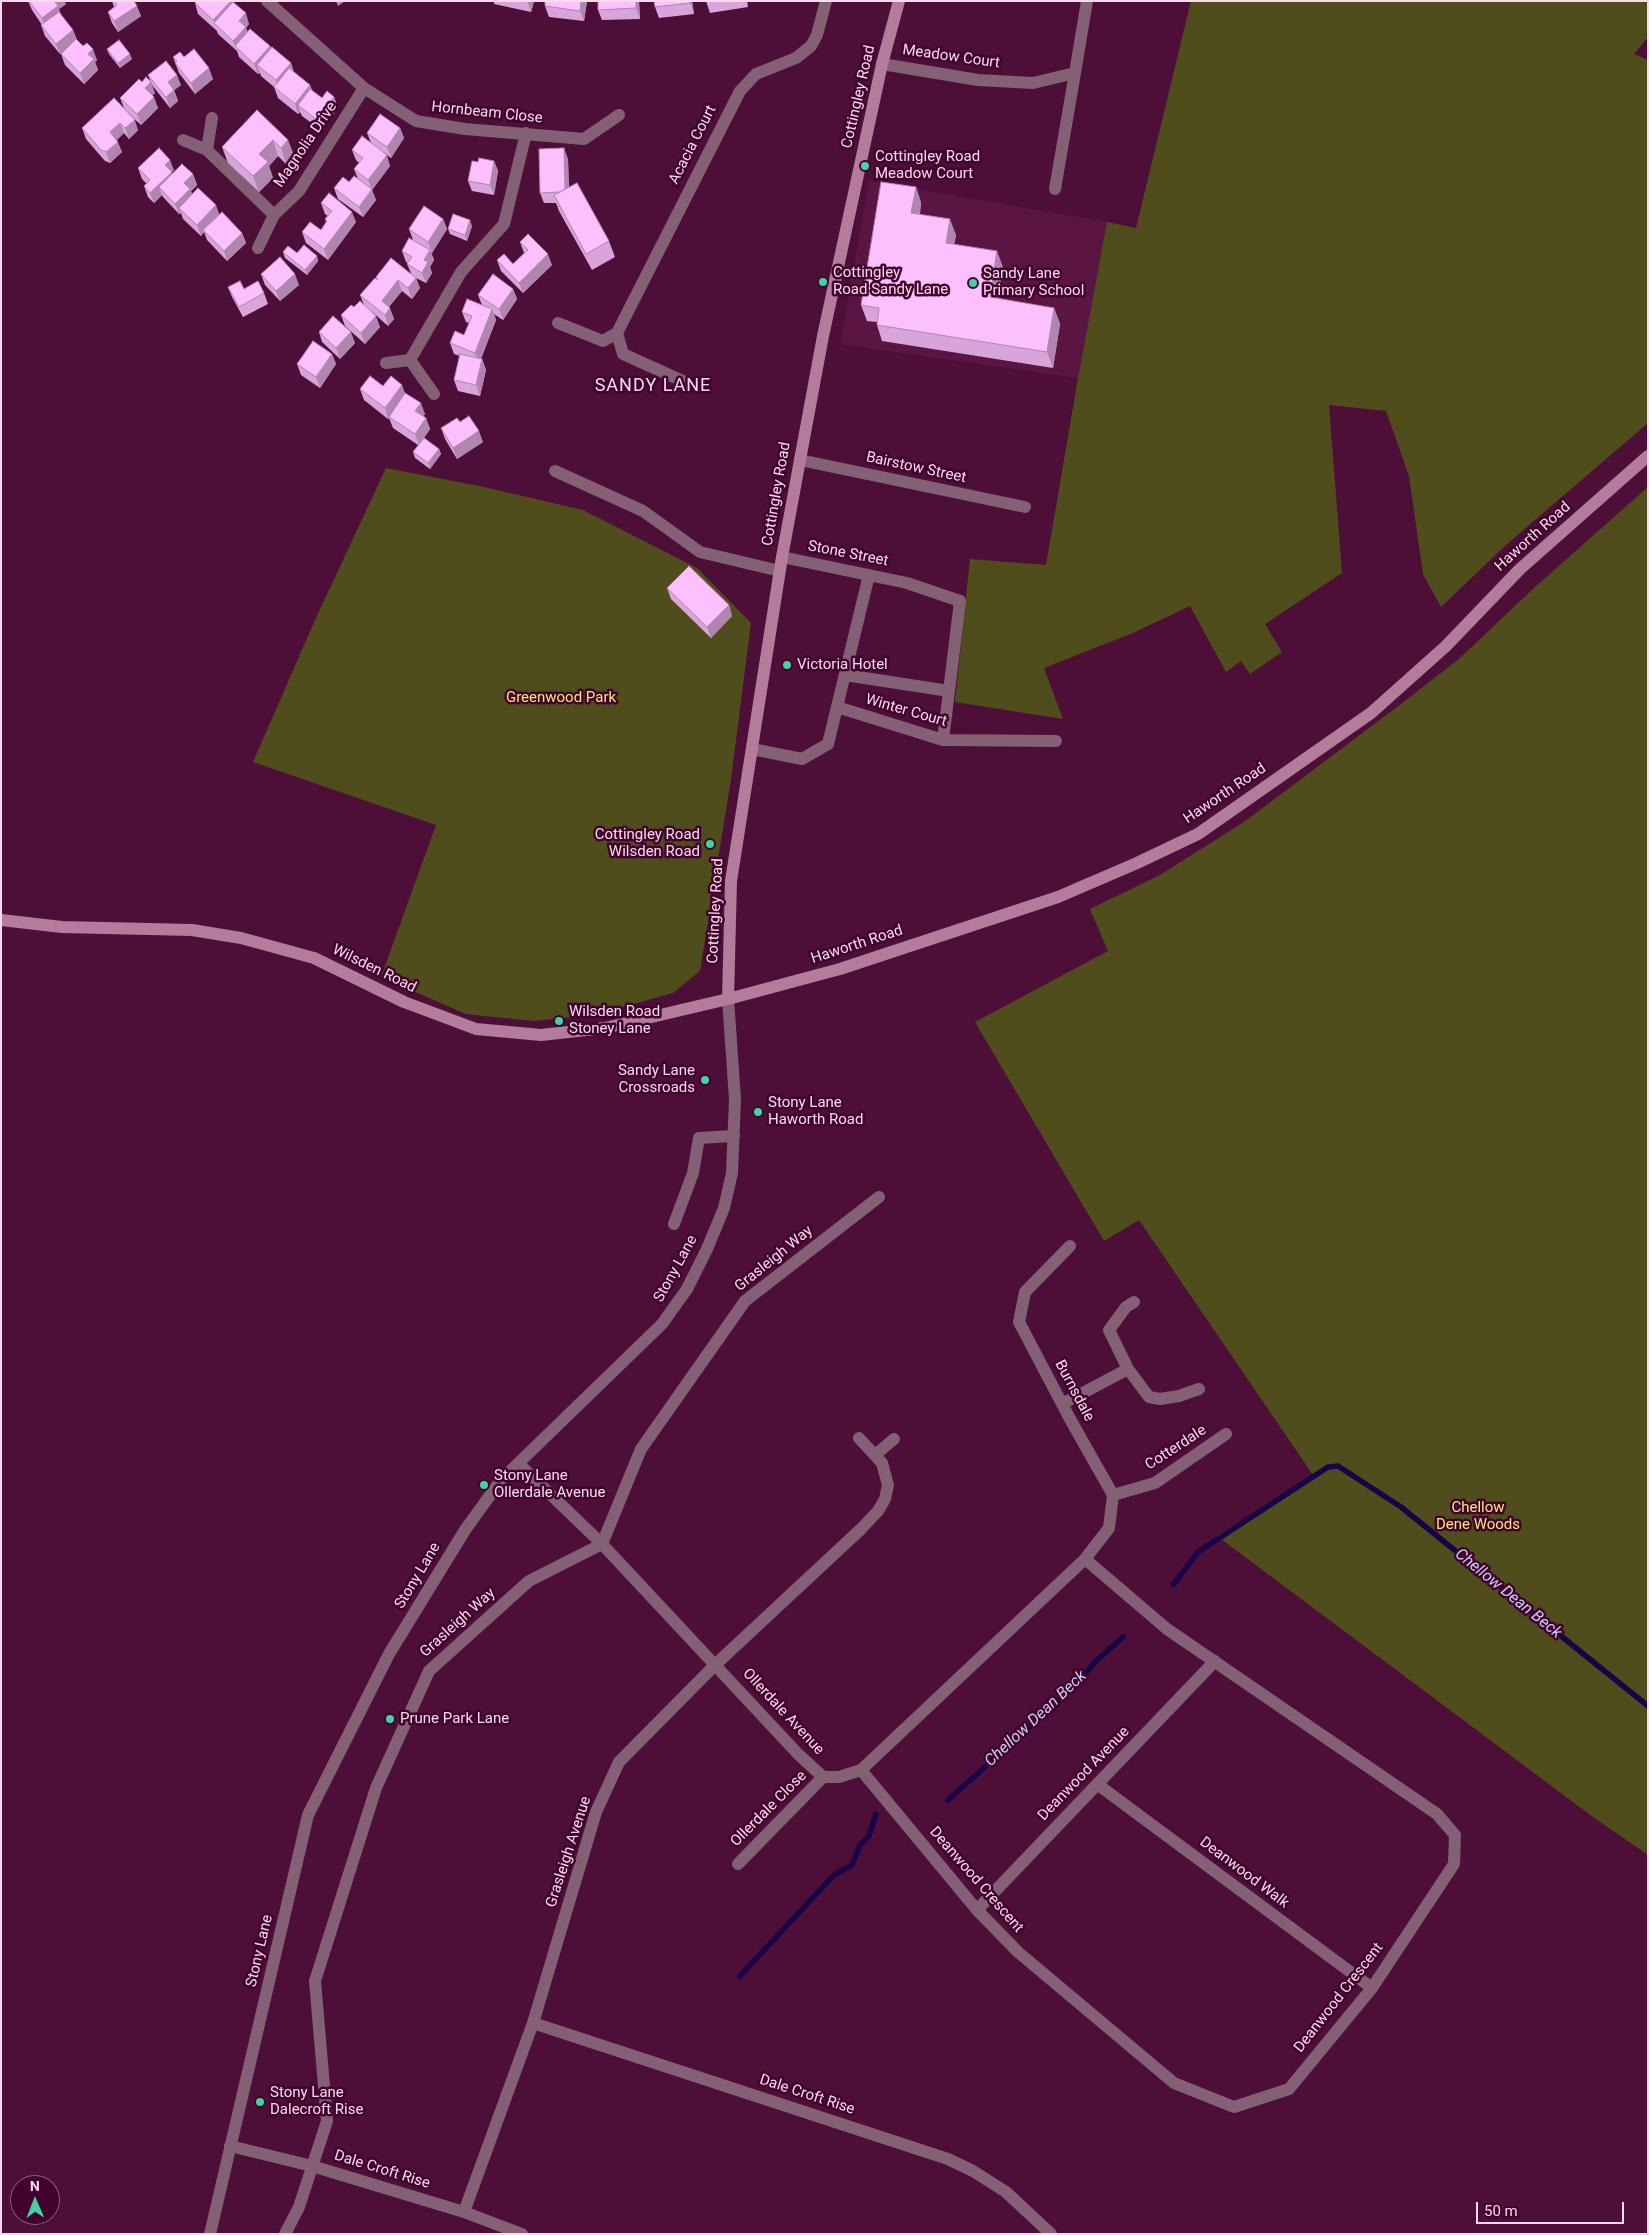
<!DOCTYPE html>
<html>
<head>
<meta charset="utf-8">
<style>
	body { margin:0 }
	#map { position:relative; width:1649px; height:2235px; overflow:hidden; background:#4d0f38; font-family:Roboto,sans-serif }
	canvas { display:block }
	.frame { position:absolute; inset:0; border:2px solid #fadaeb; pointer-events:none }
	.north { position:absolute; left:10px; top:2175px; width:50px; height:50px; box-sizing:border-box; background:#41032e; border:1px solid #8b597a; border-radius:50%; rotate:359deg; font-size:14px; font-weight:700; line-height:20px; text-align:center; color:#fadaeb }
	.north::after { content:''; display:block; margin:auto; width:18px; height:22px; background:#42d4a0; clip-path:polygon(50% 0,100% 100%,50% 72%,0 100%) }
	.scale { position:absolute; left:1476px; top:2202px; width:148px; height:22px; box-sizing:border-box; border:2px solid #fadaeb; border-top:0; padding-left:6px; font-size:15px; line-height:18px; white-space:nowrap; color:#fadaeb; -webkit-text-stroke:4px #41032e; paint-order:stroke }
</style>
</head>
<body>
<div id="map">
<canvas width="1649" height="2235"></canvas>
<div class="frame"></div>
<div class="north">N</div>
<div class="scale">50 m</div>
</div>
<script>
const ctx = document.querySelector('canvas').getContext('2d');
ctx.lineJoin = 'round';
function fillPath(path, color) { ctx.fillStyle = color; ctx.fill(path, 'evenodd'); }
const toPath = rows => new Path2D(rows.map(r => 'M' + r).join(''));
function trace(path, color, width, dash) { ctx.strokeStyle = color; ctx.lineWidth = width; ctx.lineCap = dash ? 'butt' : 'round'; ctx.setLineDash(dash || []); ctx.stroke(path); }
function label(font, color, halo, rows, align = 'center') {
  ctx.font = font + ' Roboto,sans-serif'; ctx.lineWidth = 5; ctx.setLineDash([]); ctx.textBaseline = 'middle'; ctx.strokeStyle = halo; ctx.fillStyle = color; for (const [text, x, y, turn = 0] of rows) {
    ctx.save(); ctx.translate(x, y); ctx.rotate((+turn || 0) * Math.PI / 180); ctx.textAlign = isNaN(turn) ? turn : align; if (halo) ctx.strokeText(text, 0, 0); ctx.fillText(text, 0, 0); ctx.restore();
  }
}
const built = toPath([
	[869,181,1107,222,1078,378,840,344]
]);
const green = toPath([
	[1191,1,1648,1,1648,37,1634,54,1648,60,1648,423,1507,544,1441,607,1423,574,1409,476,1386,411,1329,405,1342,573,1265,624,1282,652,1250,674,1241,661,1226,672,1190,606,1133,633,1044,668,1063,719,955,702,970,559,1046,565,1078,378,1107,222,1136,228],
	[386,468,484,487,583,510,697,568,751,623,731,779,700,971,673,993,594,1015,533,1021,466,1014,381,977,436,825,253,762,315,620],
	[1648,487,1648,1855,1593,1817,1217,1536,1313,1475,1139,1220,1104,1241,975,1022,1108,951,1090,909,1160,875,1244,822,1397,707,1460,658,1535,587]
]);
const stream = toPath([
	[1173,1585,1198,1552,1328,1467,1338,1466,1401,1507,1648,1706],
	[948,1800,1075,1686,1095,1662,1123,1637],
	[740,1976,834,1875,852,1865,860,1845,869,1836,876,1814]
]);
const minor = toPath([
	[267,1,364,88,416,121,465,129,584,139,619,115],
	[882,64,978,80,1033,83,1075,73,1087,1],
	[183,140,207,150,274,215,299,191,364,88],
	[207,150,212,118],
	[1055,189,1075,73],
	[258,248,274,215],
	[558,323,603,341,617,333,740,91,756,74,796,58,811,46,817,35,826,1],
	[617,333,623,354,685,382],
	[386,363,410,360],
	[434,394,410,360,461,272,504,224,526,133],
	[800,460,1025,507],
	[555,471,643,511,700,552,780,571],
	[782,557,907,583,960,601,943,740],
	[845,675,949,691],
	[837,707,943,740,1056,741],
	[752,749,802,759,828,744,869,575],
	[674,1224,693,1173,699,1138,734,1136],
	[1134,1302,1126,1307,1109,1330,1128,1369,1149,1397,1160,1399,1179,1396,1199,1389],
	[1062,1404,1128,1369],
	[875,1455,894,1439],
	[519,1464,602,1544,798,1754,823,1777,839,1777,861,1770,1085,1559,1109,1528,1113,1495,1070,1419,1019,1322,1025,1292,1070,1246],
	[1113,1495,1155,1483,1226,1434],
	[861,1770,977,1910,1018,1952,1174,2083,1234,2107,1289,2089,1372,1988,1454,1864,1455,1835,1437,1814,1167,1629,1085,1559],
	[1097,1784,1372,1988],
	[738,1864,823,1777],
	[977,1910,1215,1661],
	[533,2023,948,2159,973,2171,1006,2192,1051,2234],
	[230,2146,312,2166,464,2212,522,2234],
	[464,2212,533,2023,596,1812,619,1762,716,1664,861,1529,878,1511,885,1499,888,1485,882,1463,859,1438],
	[285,2234,299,2207,327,2121,315,1981,376,1788,429,1671,529,1581,602,1544,641,1449,745,1301,879,1197]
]);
const tertiary = toPath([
	[210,2234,308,1815,389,1654,465,1530,501,1480,662,1324,687,1289,707,1249,724,1208,732,1173,735,1099,728,999]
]);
const secondary = toPath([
	[1,920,62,927,192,930,241,938,314,958,404,1002,476,1029,541,1035,605,1028,728,999,840,969,1058,897,1137,863,1198,834,1371,713,1446,646,1520,569,1648,456],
	[728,999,731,881,782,557,823,336,882,64,899,1]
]);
const wall = toPath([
	[28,1,64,1,66,4,59,9,60,14,73,30,77,40,97,60,95,62,98,70,84,84,65,65,61,54,64,51,60,54,45,36,41,25,42,25,32,10],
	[112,1,134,1,141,16,118,32,112,23,108,12,114,7],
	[494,1,534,1,531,12,494,4],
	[545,1,587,1,584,21,549,17,545,6],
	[598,1,639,1,640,19,602,20,598,10],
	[654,1,692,1,694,14,659,18,655,7],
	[706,1,747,1,748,7,710,13],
	[195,3,232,3,249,24,246,28,248,32,270,46,271,48,291,63,294,72,310,85,312,90,322,98,334,97,338,108,321,130,302,116,300,112,298,114,278,98,274,87,261,76,260,73,258,74,239,57,237,51,218,34,217,31,198,14],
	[107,49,132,59,120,68,109,54],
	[173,57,184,57,213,79,195,94,179,73],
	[148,75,181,85,174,90,178,101,170,108,152,85],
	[155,93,152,95,158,108,141,125,127,112,138,130,129,139,124,133,116,140,122,152,110,163,105,161,86,139,82,128,124,108,120,98],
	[257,110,294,155,286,164,278,156,269,166,273,178,259,192,228,163,222,147],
	[400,128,404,138,391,158,382,151,390,166,372,190,376,200,363,217,338,199,334,188,358,179,354,169,359,163,356,160,352,150,371,143,367,133],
	[568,159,569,187,609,241,615,257,592,270,559,211,556,203,544,203,540,193],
	[494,161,498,171,494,195,472,191,468,181],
	[138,168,174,170,172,172,172,174,193,174,197,185,191,191,192,195,242,233,246,243,227,261,207,240,204,232,201,236,183,219,181,213,179,214,163,197,162,195,154,203,148,197,144,186,147,184,142,179],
	[916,187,921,203,920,214,956,235,954,244,1003,267,998,299,1054,308,1060,324,1053,368,882,341,877,325,877,322,867,321,861,305],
	[321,203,356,222,328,260,306,243,302,232,321,230,326,222,325,219,328,216,325,214],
	[443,219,447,229,432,253,431,252,434,260,430,267,432,273,426,283,416,278,420,288,412,299,402,291,389,307,394,319,388,326,370,310,380,327,365,344,345,326,341,315,354,307,364,305,360,295,376,279,411,273,407,264,408,263,406,262,402,251,413,240,409,229],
	[472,226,467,241,450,234,448,229],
	[520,242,552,265,523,293,501,271,497,260,513,264,524,253],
	[283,252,317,256,318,261,307,275,285,258],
	[261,274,299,285,280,301,265,285],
	[228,287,244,289,264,293,268,304,243,317,232,297],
	[513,289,517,299,503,320,494,314,496,320,481,359,482,359,486,370,480,396,458,391,454,380,460,356,454,354,450,343,464,335,469,323,466,322,462,312,482,305,478,295],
	[319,332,355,343,340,359,322,342],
	[332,354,336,364,320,388,301,375,297,364],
	[383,386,405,393,425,414,423,416,426,418,430,429,424,438,439,449,441,454,430,469,415,458,413,452,418,445,393,428,389,418,388,419,364,400,360,389],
	[460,422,483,442,457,459,445,439,441,428],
	[667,588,729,605,732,616,711,638,671,599]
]);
const shadedWall = toPath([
	[53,1,64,1,66,4,59,9,62,17,46,29,42,18],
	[231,1,232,1,235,11,215,24,213,20],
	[336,1,345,1,338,6],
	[527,1,534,1,531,12],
	[581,1,587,1,584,21,580,11],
	[636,1,639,1,640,19,636,8],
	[690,1,692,1,694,14,690,3],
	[137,6,141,16,118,32,114,21],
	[246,13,249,24,246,28,250,38,235,46,233,41,239,21],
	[73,30,77,41,60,54,56,44],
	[270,46,274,57,257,65,260,73,258,74,254,64],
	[93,49,97,60,95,62,98,70,84,84,80,73,88,54],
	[130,54,132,59,120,68,118,63],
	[291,63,294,73,279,91,276,80],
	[209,68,213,79,195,94,191,83],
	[177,75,181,85,172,92,168,82],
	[151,82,155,93,149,99,145,88],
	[310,85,313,95,298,105,300,112,298,114,295,104],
	[174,90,178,101,170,108,166,97],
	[154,97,158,108,141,125,137,114],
	[334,97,338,108,321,130,317,120],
	[135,120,138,130,129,139,125,128],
	[120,123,124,133,114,143,110,132],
	[400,128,404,138,391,158,387,147],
	[273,140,278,156,269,166,273,178,259,192,253,176,259,154],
	[288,140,294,155,286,164,281,148],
	[118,142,122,152,110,163,106,152],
	[564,148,568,159,569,203,565,192],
	[387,155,390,166,372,190,376,200,363,217,359,207,372,190,368,180],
	[170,160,174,170,172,172,176,182,159,187,162,195,154,203,150,193,165,165],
	[494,161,498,171,494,195,490,185],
	[193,174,197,185,191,191,194,200,179,208,181,213,179,214,175,204,184,183],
	[916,187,921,203,917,229,911,213],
	[216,205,220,216,203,230,204,232,201,236,197,225],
	[352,212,356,222,328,260,324,249],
	[443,219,447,229,432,253,428,242],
	[950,219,956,235,952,259,946,243],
	[470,220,472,226,467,241,465,235],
	[242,233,246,243,227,261,224,251],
	[430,250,434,260,430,267,432,273,426,283,422,273,424,260],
	[997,251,1003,267,995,313,990,297],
	[548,254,552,265,523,293,519,283],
	[317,256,318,261,307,275,305,270],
	[295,274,299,285,280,301,276,291],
	[416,278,420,288,412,299,408,288],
	[398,280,402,291,385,311,382,301],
	[513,289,517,299,503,320,499,309],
	[390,308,394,319,388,326,385,315],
	[1054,308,1060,324,1053,368,1047,352],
	[492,309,496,320,479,363,475,353],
	[376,316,380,327,365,344,361,333],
	[351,332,355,343,340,359,336,348],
	[332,354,336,364,320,388,316,377],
	[482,359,486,370,480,396,476,385],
	[402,385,406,396,388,419,385,408],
	[421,403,425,414,419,422,415,411],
	[426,418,430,429,419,445,415,434],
	[479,431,483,442,457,459,453,448],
	[439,449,441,454,430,469,428,463],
	[729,605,732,616,711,638,707,627]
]);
const building = toPath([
	[29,1,54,1,58,6,42,18,29,1],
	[114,1,134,1,137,6,114,21,108,12,117,5,114,1],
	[196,1,231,1,213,20,195,3,196,1],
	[545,1,581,1,580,11,545,6,545,1],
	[598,1,636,1,636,8,598,10,598,1],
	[654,1,690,1,690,3,655,7,654,1],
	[233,2,246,13,239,21,246,27,233,41,214,23,233,2],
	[59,12,73,30,56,44,41,25,59,12],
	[250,29,270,46,254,64,235,46,250,29],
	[76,39,83,46,87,43,93,49,88,54,94,59,80,73,61,54,76,39],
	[119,40,130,54,118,63,107,49,119,40],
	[272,47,291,63,276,80,257,65,272,47],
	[194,49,209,68,191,83,175,63,177,61,173,57,180,52,184,57,194,49],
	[166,61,177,75,168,82,174,90,166,97,148,75,166,61],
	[289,68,310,85,295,104,274,87,289,68],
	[146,77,151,82,145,88,154,97,137,114,120,98,139,79,142,82,146,77],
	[310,89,322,98,327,91,334,97,317,120,298,105,310,89],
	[114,98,135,120,125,128,120,123,110,132,118,142,106,152,101,150,82,128,114,98],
	[257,110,288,140,281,148,273,140,259,154,268,162,253,176,222,147,257,110],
	[380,114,400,128,387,147,367,133,380,114],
	[362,136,387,155,368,180,354,169,363,158,352,150,362,136],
	[159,148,170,160,165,165,172,172,150,193,144,186,150,180,138,168,159,148],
	[564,148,565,189,560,192,540,193,539,149,564,148],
	[479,158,494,161,490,185,468,181,472,161,478,162,479,158],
	[182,164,193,174,184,183,190,189,175,204,159,187,182,164],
	[354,176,372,189,359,207,334,188,343,177,349,182,354,176],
	[881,182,916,187,911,213,950,219,946,243,997,251,990,297,1054,308,1047,352,877,325,879,308,861,305,881,182],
	[577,183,609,241,586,254,554,195,577,183],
	[198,188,216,205,197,225,179,208,198,188],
	[329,193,352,212,324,249,302,232,310,222,321,230,327,221,325,219,332,211,321,203,329,193],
	[424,206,443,219,428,242,409,229,424,206],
	[222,212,242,233,224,251,203,230,222,212],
	[453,214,470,220,465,235,448,229,453,214],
	[528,234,548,254,519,283,497,260,504,254,513,264,528,250,520,242,528,234],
	[409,238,430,250,424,260,428,262,422,273,407,264,412,257,402,251,409,238],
	[304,245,317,256,305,270,283,252,288,246,297,253,304,245],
	[280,257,295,274,276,291,261,274,280,257],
	[391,258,416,278,408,288,398,280,382,301,390,308,385,315,360,295,375,278,378,280,376,277,391,258],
	[493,274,513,289,499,309,478,295,493,274],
	[240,281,244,289,258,281,264,293,239,307,228,287,240,281],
	[467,299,492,309,475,353,450,343,455,331,464,335,472,316,462,312,467,299],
	[360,301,376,316,361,333,341,315,351,305,354,307,360,301],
	[333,316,351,332,336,348,319,332,333,316],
	[313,341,332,354,316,377,297,364,313,341],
	[460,354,482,359,476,385,454,380,460,354],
	[370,376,383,386,391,376,402,385,385,408,360,389,370,376],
	[405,393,421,403,415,411,426,418,415,434,389,417,405,393],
	[469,416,479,431,453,448,441,428,457,418,460,422,469,416],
	[424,438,439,449,428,463,413,452,424,438],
	[689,566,729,605,707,627,667,588,689,566]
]);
const markers = [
	[865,166,5,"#42d4a0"],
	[823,282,5,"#42d4a0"],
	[973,283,5,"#42d4a0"],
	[787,665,5,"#42d4a0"],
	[710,844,5,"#42d4a0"],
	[559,1021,5,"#42d4a0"],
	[705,1080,5,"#42d4a0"],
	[758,1112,5,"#42d4a0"],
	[484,1485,5,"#42d4a0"],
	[390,1719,5,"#42d4a0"],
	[260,2102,5,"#42d4a0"]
];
const streetNames = [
	["Meadow Court",951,57,8],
	["Cottingley Road",859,97,-77],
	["Hornbeam Close",487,113,6],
	["Magnolia Drive",306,145,-56],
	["Acacia Court",693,145,-63],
	["Bairstow Street",916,468,12],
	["Cottingley Road",777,494,-80],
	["Haworth Road",1533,537,-42],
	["Stone Street",848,554,11],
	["Winter Court",906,711,16],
	["Haworth Road",1225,794,-34],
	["Cottingley Road",716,911,-87],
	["Haworth Road",857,945,-18],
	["Wilsden Road",374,969,26],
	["Grasleigh Way",774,1259,-39],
	["Stony Lane",676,1269,-61],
	["Burnsdale",1074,1391,62],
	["Cotterdale",1176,1448,-33],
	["Stony Lane",418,1576,-59],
	["Grasleigh Way",458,1623,-42],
	["Ollerdale Avenue",783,1712,47],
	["Deanwood Avenue",1084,1774,-46],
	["Ollerdale Close",769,1809,-45],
	["Grasleigh Avenue",569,1852,-72],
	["Deanwood Walk",1244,1873,37],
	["Deanwood Crescent",976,1880,49],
	["Stony Lane",260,1951,-77],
	["Deanwood Crescent",1339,1998,-52],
	["Dale Croft Rise",807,2095,18],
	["Dale Croft Rise",382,2170,17]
];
const poiNames = [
	["Cottingley Road",875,157],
	["Meadow Court",875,174],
	["Cottingley",833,273],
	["Road Sandy Lane",833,290],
	["Sandy Lane",983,274],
	["Primary School",983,291],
	["Victoria Hotel",797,665],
	["Cottingley Road",700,835,"right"],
	["Wilsden Road",700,852,"right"],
	["Wilsden Road",569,1012],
	["Stoney Lane",569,1029],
	["Sandy Lane",695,1071,"right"],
	["Crossroads",695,1088,"right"],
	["Stony Lane",768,1103],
	["Haworth Road",768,1120],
	["Stony Lane",494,1476],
	["Ollerdale Avenue",494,1493],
	["Prune Park Lane",400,1719],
	["Stony Lane",270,2093],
	["Dalecroft Rise",270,2110]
];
const parkNames = [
	["Greenwood Park",561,698],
	["Chellow",1478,1508],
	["Dene Woods",1478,1525]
];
const waterNames = [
	["Chellow Dean Beck",1508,1594,39],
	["Chellow Dean Beck",1036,1719,-43]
];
const quarterNames = [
	["SANDY LANE",653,386]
];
fillPath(built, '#5b1543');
fillPath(green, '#504d1d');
trace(stream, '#180349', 5.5);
trace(minor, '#836073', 12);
trace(tertiary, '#836073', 12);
trace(secondary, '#b37c9b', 12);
fillPath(wall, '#d8a5da');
fillPath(shadedWall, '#b086b1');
fillPath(building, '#fbc0fd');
trace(building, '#b086b1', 1);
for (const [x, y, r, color] of markers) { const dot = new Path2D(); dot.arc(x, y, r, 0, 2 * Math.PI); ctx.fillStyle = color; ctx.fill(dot); trace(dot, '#41032e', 2); }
label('15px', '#fadaeb', '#41032e', streetNames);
label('15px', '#fadaeb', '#41032e', poiNames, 'left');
label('15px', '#f2e96d', '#41032e', parkNames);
label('italic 16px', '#cdcdf7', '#41032e', waterNames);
ctx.letterSpacing = '1px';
label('18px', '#f9daea', '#41032e', quarterNames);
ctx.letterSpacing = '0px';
</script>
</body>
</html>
